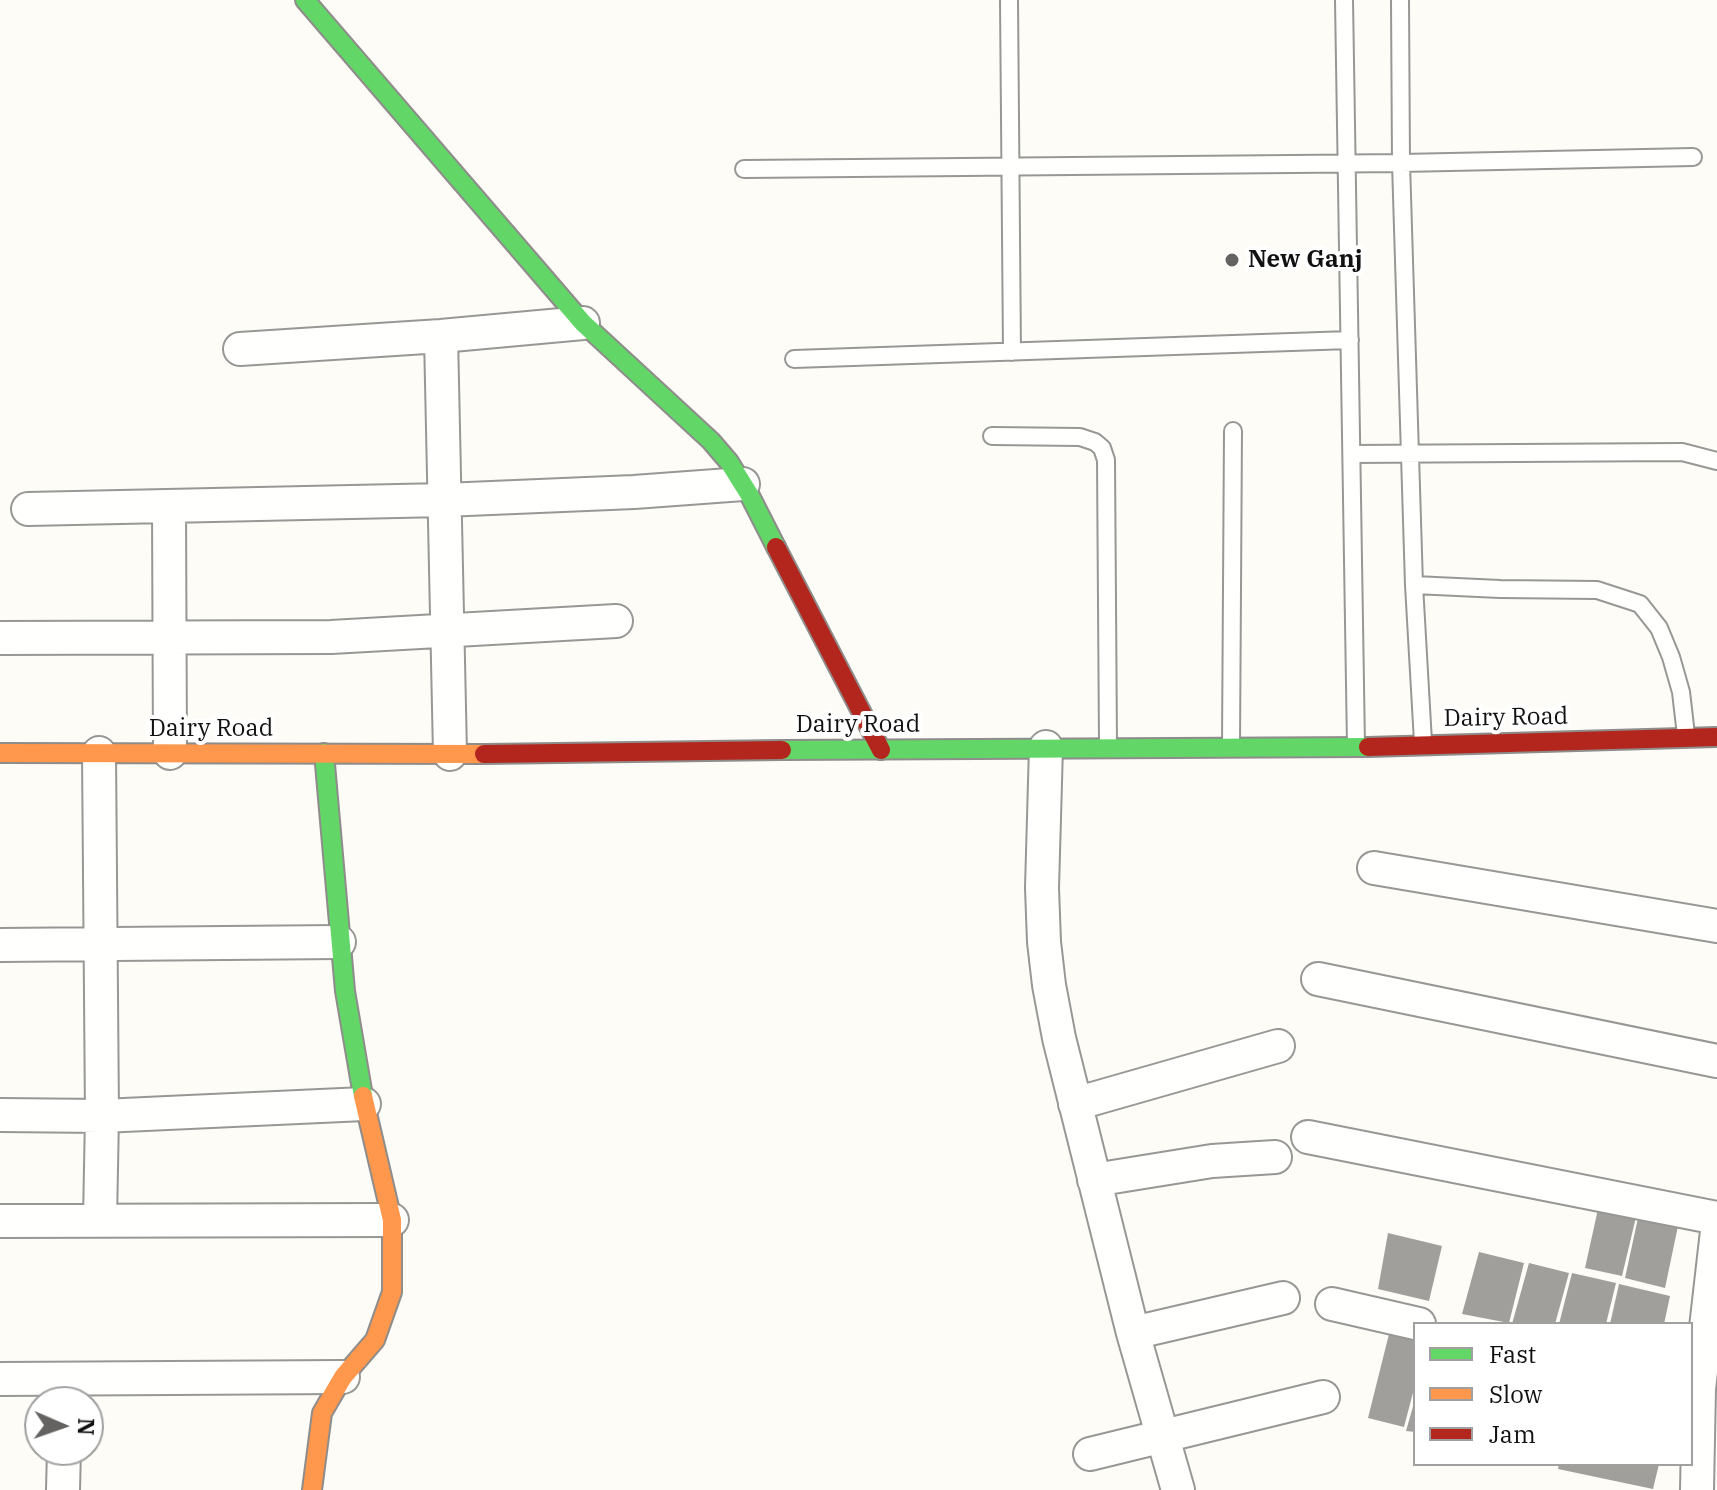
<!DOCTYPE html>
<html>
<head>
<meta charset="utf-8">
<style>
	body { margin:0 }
	#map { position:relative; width:1717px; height:1490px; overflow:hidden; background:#fdfcf7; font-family:"IBM Plex Serif",serif }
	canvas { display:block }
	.legend { position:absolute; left:1413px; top:1322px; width:280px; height:144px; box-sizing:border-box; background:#fff; border:2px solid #a0a0a0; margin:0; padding:10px 14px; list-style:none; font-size:24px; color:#111 }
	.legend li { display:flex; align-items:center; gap:16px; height:40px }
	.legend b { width:40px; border:2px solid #a0a0a0 }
	.north { position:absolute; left:24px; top:1386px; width:80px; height:80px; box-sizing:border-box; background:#fff; border:2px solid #a0a0a0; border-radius:50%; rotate:92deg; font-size:22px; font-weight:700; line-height:32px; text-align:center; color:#111 }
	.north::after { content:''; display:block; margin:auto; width:28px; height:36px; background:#646362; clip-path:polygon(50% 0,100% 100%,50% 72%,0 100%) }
</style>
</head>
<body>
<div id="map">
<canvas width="1717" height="1490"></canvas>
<ul class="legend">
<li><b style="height:10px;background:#63d668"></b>Fast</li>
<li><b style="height:10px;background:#ff974d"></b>Slow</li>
<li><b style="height:10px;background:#b3261e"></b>Jam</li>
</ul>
<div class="north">N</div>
</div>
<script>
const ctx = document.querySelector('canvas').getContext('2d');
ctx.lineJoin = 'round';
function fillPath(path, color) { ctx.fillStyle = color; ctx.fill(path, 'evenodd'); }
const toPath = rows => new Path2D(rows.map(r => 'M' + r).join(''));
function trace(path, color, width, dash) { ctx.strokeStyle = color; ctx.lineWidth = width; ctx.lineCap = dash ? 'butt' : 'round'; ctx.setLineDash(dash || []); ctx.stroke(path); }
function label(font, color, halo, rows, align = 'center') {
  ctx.font = font + ' "IBM Plex Serif",serif'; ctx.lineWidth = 8; ctx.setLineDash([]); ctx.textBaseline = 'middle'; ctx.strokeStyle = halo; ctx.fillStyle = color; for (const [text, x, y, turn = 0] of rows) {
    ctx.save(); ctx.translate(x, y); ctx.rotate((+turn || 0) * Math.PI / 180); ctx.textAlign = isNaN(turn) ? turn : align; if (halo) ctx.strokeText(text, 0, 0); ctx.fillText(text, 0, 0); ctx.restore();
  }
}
const building = toPath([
	[1598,1209,1636,1217,1622,1276,1585,1268],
	[1638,1218,1678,1226,1665,1288,1625,1278],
	[1388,1233,1442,1246,1429,1301,1378,1289],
	[1479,1252,1524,1263,1509,1323,1462,1314],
	[1529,1263,1569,1273,1555,1324,1512,1324],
	[1572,1273,1616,1283,1606,1324,1559,1324],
	[1619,1284,1670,1296,1664,1324,1610,1324],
	[1389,1334,1415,1341,1415,1385,1404,1427,1368,1418],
	[1414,1403,1415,1403,1415,1432,1406,1431],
	[1559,1464,1659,1464,1653,1489,1558,1469]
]);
const lane = toPath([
	[1009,0,1012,352],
	[1344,0,1356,746],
	[1400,0,1401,163,1414,585,1423,742],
	[744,169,1401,163,1693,157],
	[794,359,1350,340],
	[992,436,1080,437,1095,442,1102,448,1106,460,1108,745],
	[1352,454,1682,452,1717,461],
	[1414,585,1500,589,1597,590,1640,604,1659,628,1671,657,1681,692,1686,735],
	[1231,745,1233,431]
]);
const street = toPath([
	[441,336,450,754],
	[240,349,441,336,583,323],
	[169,506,170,753],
	[28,509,444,500,634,492,743,484],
	[0,638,331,637,616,621],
	[1046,747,1042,888,1044,942,1049,985,1059,1038,1133,1333,1178,1490],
	[99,753,102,1116,100,1220],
	[1374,868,1717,926],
	[0,945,339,942],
	[1318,979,1717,1061],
	[1075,1104,1278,1046],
	[0,1115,102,1116,364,1104],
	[1308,1137,1717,1218],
	[1094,1180,1212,1161,1275,1157],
	[0,1221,392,1220],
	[1332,1304,1419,1324],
	[1133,1333,1283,1298],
	[0,1379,343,1377],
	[1090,1454,1323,1397],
	[63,1490,64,1450],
	[1697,1490,1699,1389,1717,1231]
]);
const fast = toPath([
	[305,0,583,323,711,441,729,462,749,494,776,547],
	[782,750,1368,747],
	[324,753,345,991,363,1096]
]);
const slow = toPath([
	[0,753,484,754],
	[312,1490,322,1413,343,1377,375,1340,392,1292,392,1220,363,1096]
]);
const jam = toPath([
	[776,547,881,750],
	[1368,747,1717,737],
	[484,754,782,750]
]);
const markers = [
	[1232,260,8,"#646362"]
];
const poiNames = [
	["New Ganj",1248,260]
];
const streetNames = [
	["Dairy Road",1506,718,-1],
	["Dairy Road",858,725],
	["Dairy Road",211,729]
];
fillPath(building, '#a19f9c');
trace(lane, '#979795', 20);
trace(street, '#979795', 36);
trace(fast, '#8e8d8b', 22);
trace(slow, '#8e8d8b', 22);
trace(jam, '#8e8d8b', 22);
trace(lane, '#fffffe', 16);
trace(street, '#fffffe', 32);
trace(fast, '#63d668', 18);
trace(slow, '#ff974d', 18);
trace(jam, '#b3261e', 18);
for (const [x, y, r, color] of markers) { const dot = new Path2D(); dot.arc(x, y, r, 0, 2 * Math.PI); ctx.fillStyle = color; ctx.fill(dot); trace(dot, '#fff', 3); }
label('bold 24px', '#111', '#fff', poiNames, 'left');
label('24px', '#111', '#fff', streetNames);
</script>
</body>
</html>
